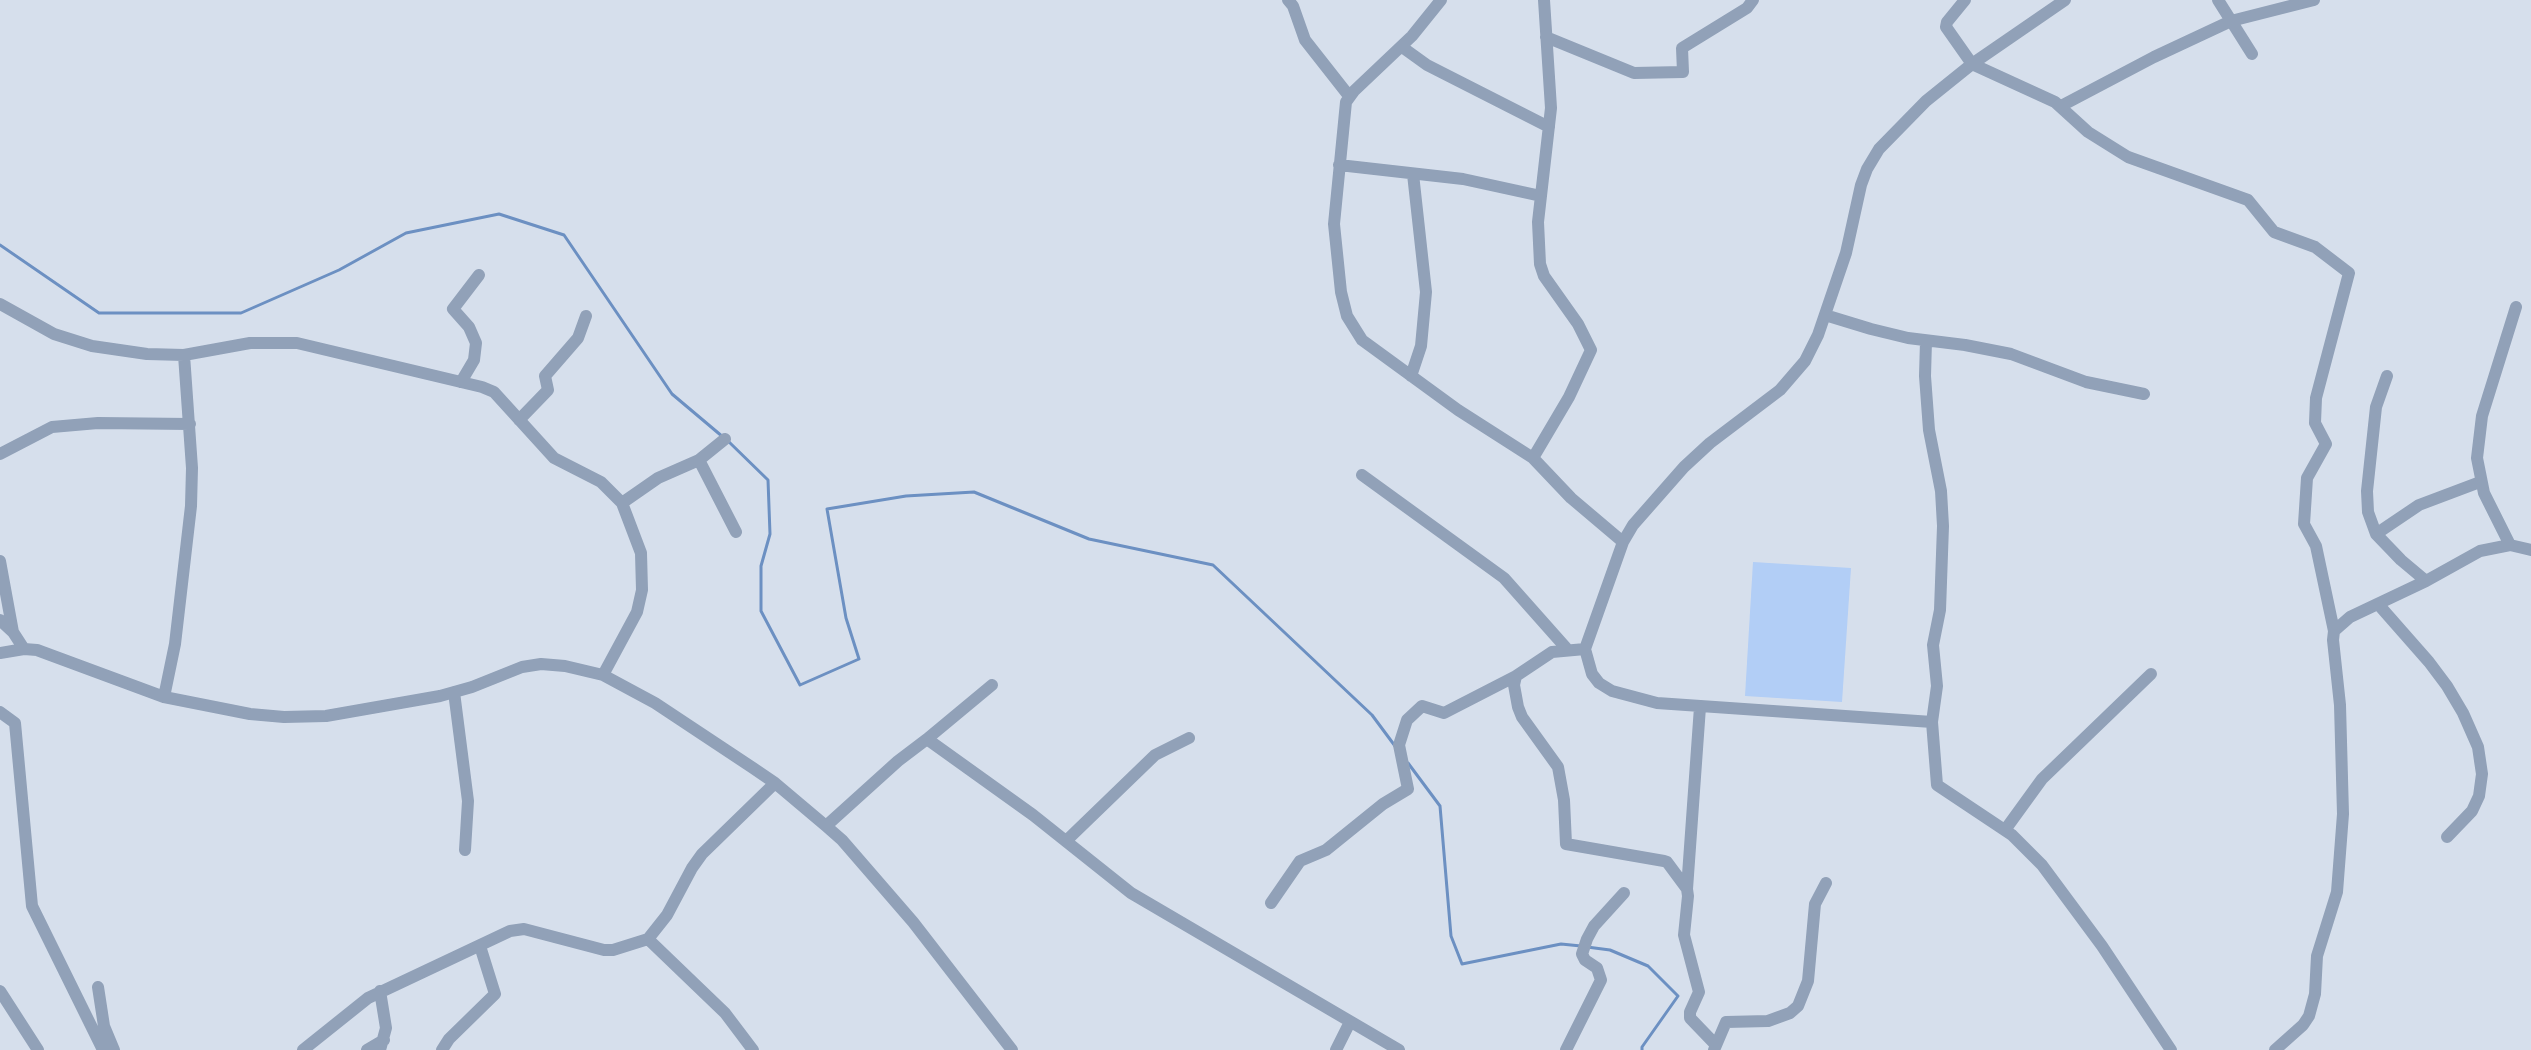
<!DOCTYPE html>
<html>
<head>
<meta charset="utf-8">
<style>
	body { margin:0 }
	canvas { display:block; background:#d6dfec }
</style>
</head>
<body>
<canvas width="2531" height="1050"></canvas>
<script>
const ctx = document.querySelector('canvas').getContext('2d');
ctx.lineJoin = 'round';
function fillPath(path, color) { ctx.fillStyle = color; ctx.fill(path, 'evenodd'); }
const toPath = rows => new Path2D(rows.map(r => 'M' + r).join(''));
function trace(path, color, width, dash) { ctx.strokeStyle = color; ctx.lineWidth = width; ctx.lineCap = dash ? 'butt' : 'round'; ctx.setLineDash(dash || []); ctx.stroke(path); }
const green = toPath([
	[1753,562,1851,568,1842,702,1745,696]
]);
const stream = toPath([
	[0,245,99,313,241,313,339,270,406,233,499,214,564,235,672,394,723,437],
	[728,441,768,480,770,534,761,566,761,611,800,685,859,659,846,618,827,509,906,496,974,492,1089,539,1213,565,1372,715,1395,746],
	[1408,763,1440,806,1451,936,1462,964,1561,944,1581,946],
	[1587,947,1610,950,1648,966,1678,996,1642,1047,1642,1050]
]);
const minor = toPath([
	[1288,0,1293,6,1305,40,1349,96],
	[1441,0,1412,36,1354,91,1346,102,1334,224,1341,292,1347,316,1362,340,1458,410,1533,458],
	[1544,0,1551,108,1538,222,1540,264,1544,276,1578,324,1591,350,1569,397,1533,458,1571,498,1623,542],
	[1965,0,1947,22,1946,27,1972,64,2055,102,2088,132,2128,157,2248,200,2274,232,2315,247,2349,273,2316,398,2315,423,2326,444,2307,478,2304,524,2316,546,2334,631],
	[2065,0,1972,64,1926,101,1879,149,1867,169,1861,185,1846,253,1818,335,1805,361,1780,390,1710,443,1684,467,1633,525,1623,542,1585,649,1592,674,1599,683,1612,691,1657,703,1932,722,1937,785,2012,835,2042,865,2102,946,2171,1050],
	[2218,0,2252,54],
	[1546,37,1634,73,1683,72,1682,48,1747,8,1753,0],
	[1402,47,1427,65,1549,127],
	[2061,106,2154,57,2231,21,2314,0],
	[1339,165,1463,179,1541,196],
	[0,304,54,334,92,346,147,354,184,355,250,343,297,343,482,387,494,392,554,458,601,482,622,503,641,553,642,590,637,612,603,675],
	[1825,315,1871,329,1908,338,1965,345,2011,354,2086,382,2144,394],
	[1926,341,1925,376,1929,430,1941,491,1943,526,1940,610,1933,645,1937,686,1932,722],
	[1411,376,1421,346,1426,292,1413,174],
	[2387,376,2376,407,2367,491,2368,512,2376,534,2401,560,2426,581],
	[461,382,474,360,476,343,469,327,453,309,479,275],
	[519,420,548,390,545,376,578,338,586,316],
	[0,454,52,427,98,423,190,424],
	[699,460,736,532],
	[1362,475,1504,578,1567,649],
	[622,503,658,478,699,460,725,439],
	[2376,534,2419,505,2480,482],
	[2510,545,2484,493,2477,458,2482,416,2516,307],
	[0,561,13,632],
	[2378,604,2429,662,2447,686,2463,713,2478,747,2482,774,2479,796,2472,811,2447,837],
	[0,620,13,632,24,649],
	[1585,649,1552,652,1516,676,1514,685,1518,707,1522,717,1558,767,1564,800,1566,844,1664,861,1667,862,1687,889,1688,896,1684,935,1699,992,1690,1012,1690,1018,1715,1044],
	[0,653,24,649,37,650,164,697,250,714,284,717,326,716,440,696,472,687,522,667,541,664,565,666,603,675,655,703,753,768,775,783,826,826,842,840,913,922,1012,1050],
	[454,692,468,801,465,850],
	[164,697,175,644,191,506,192,468,184,355],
	[0,712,15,723,32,906,103,1050],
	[927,739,992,685],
	[826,826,898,761,927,739,1033,815,1131,893,1399,1050],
	[2005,830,2042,779,2151,674],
	[1066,841,1155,755,1189,738],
	[1687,889,1700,707],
	[1271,903,1300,861,1326,850,1383,804,1408,789,1399,745,1407,720,1422,706,1444,713,1516,676],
	[98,987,104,1026,114,1050],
	[0,991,38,1050],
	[303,1050,368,998,510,931,524,929,604,950,613,950,648,939],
	[367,1050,384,1040],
	[380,1050,386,1028,380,991],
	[442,1050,449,1039,495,994,480,946],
	[753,1050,725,1013,648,939,667,915,692,868,702,854,775,783],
	[1336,1050,1350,1022],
	[1566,1050,1601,980,1597,968,1585,960,1582,954,1587,939,1594,926,1624,893],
	[1714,1050,1726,1022,1768,1021,1790,1013,1798,1006,1808,981,1815,904,1826,883],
	[2275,1050,2303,1025,2309,1016,2315,994,2317,956,2337,892,2343,814,2340,705,2333,640,2334,631,2350,617,2426,581,2480,551,2510,545,2531,550]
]);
fillPath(green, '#b2cef6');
trace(stream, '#6c90c2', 3);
trace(minor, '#91a1b8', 12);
</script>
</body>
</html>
